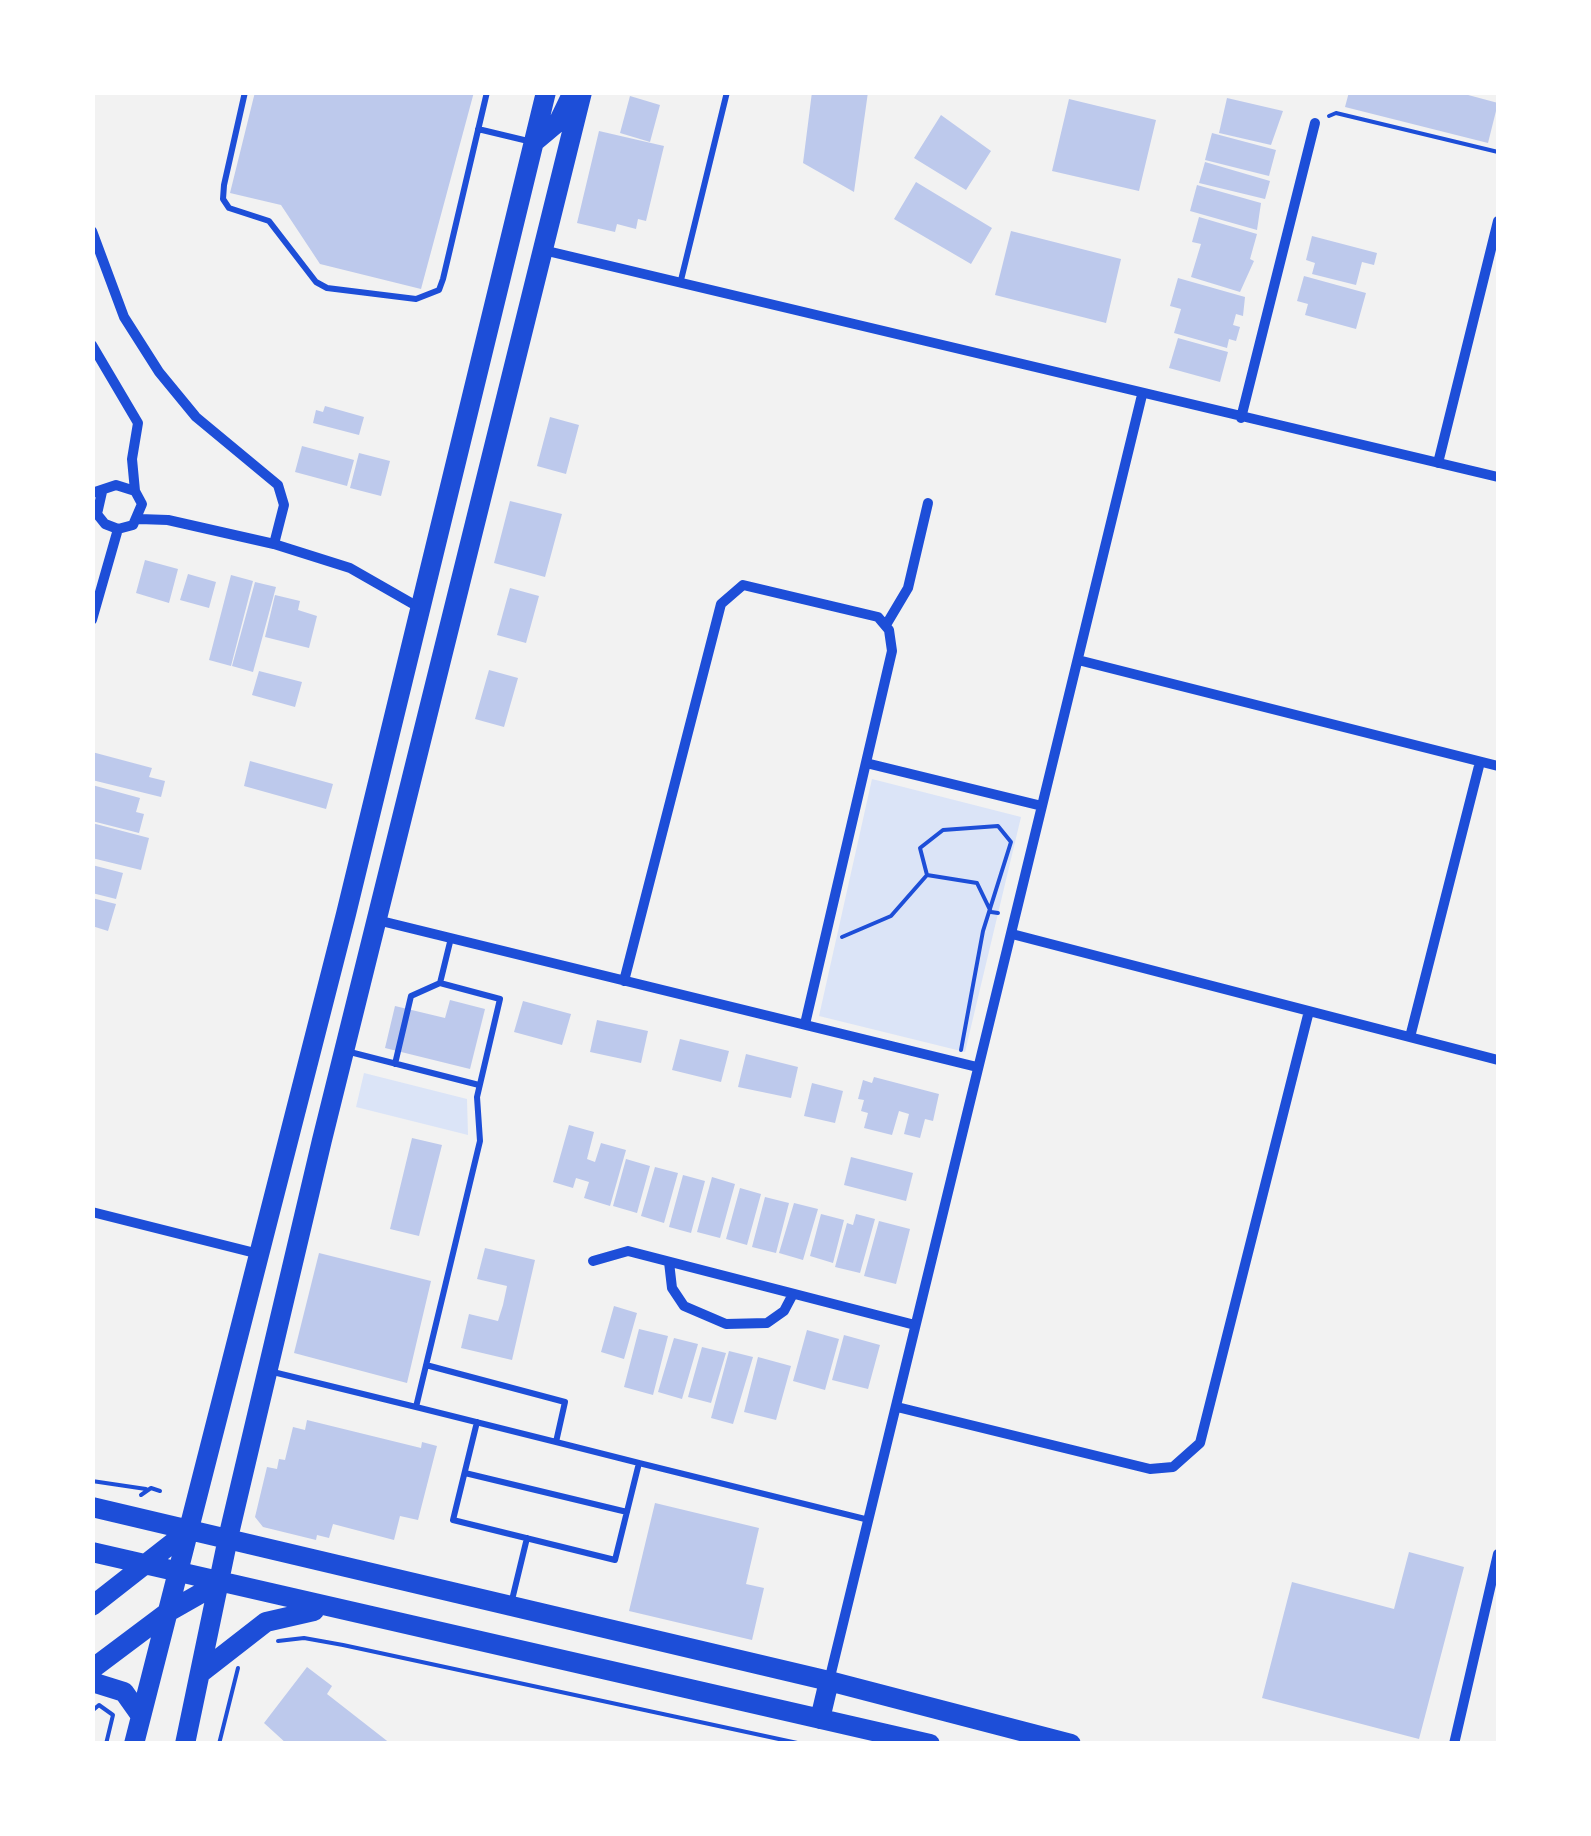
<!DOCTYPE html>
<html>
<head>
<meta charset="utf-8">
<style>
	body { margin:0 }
	#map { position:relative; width:1591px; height:1836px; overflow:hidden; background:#f2f2f2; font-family:Karla,sans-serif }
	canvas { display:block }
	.frame { position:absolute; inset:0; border:95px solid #fff; pointer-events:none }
</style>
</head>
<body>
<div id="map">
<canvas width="1591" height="1836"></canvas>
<div class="frame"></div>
</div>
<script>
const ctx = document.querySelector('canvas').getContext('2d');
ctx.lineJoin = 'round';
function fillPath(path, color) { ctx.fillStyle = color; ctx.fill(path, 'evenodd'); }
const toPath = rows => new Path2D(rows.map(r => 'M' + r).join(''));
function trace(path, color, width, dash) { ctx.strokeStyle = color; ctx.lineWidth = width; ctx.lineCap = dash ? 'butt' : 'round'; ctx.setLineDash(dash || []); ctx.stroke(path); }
const green = toPath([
	[872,779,1021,817,965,1052,819,1016],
	[364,1073,467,1099,468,1135,356,1107]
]);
const building = toPath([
	[255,92,474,92,421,289,320,264,281,205,230,193],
	[812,92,868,92,854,192,803,163],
	[1349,92,1457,92,1498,103,1488,143,1345,107],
	[630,96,660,105,650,142,620,133],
	[1227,98,1283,111,1271,145,1219,133],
	[1069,99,1156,120,1139,191,1052,171],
	[941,115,991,151,966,190,914,158],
	[599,131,664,146,646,221,638,219,636,229,617,224,615,232,577,223],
	[1212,133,1276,150,1269,176,1205,160],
	[1205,162,1270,181,1265,199,1199,183],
	[916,182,992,228,971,264,894,219],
	[1197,185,1261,203,1257,230,1190,211],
	[1199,217,1257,234,1250,259,1254,261,1240,292,1191,277,1201,244,1192,242],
	[1011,231,1121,259,1106,323,995,295],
	[1312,236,1377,253,1374,265,1362,262,1356,285,1312,274,1315,263,1306,260],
	[1304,276,1366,293,1356,329,1305,315,1308,304,1297,301],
	[1178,278,1245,297,1243,316,1236,314,1233,325,1240,327,1236,341,1229,339,1227,348,1174,333,1181,309,1170,306],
	[1178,338,1228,352,1220,382,1169,368],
	[325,406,364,417,359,435,313,423,316,410,323,412],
	[550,417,579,425,566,474,537,466],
	[302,446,354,460,347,486,295,472],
	[359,453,390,461,381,496,350,488],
	[510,501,562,514,545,577,494,563],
	[145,560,178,569,169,603,136,593],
	[188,574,216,582,209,608,180,600],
	[231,575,253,581,231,666,209,660],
	[255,582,276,587,253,672,232,666],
	[510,588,539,596,526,643,497,635],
	[275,595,300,601,298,610,317,616,309,648,265,637],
	[489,670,518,678,504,727,475,719],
	[259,671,302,682,295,707,252,695],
	[92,752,152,768,149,777,165,781,161,797,92,780],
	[250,761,333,784,326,809,244,786],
	[92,785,140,798,136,812,144,814,139,833,92,821],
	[92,823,149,838,141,870,92,858],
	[92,865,123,873,116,899,92,893],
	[92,898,116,904,108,931,92,926],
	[450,1000,485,1009,470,1069,385,1048,395,1006,445,1018],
	[523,1001,571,1014,562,1045,514,1032],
	[597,1020,648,1031,641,1063,590,1052],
	[680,1039,729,1051,721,1082,672,1070],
	[746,1054,798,1067,791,1098,738,1087],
	[874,1077,939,1094,933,1121,925,1119,920,1138,904,1134,909,1114,899,1111,892,1135,864,1128,868,1113,861,1111,864,1100,858,1099,863,1080,872,1083],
	[812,1083,843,1091,835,1123,804,1116],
	[569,1125,594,1132,587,1159,595,1162,601,1143,626,1150,610,1206,584,1198,589,1182,576,1178,573,1188,553,1182],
	[412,1138,442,1145,419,1236,390,1229],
	[851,1157,913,1173,906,1201,844,1185],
	[626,1159,650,1166,637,1213,613,1206],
	[655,1167,678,1173,664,1223,641,1216],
	[683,1175,705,1181,691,1233,669,1227],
	[712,1177,735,1184,720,1238,697,1232],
	[740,1188,761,1194,747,1245,726,1239],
	[765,1197,789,1203,776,1253,752,1247],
	[794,1203,818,1209,803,1260,779,1253],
	[821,1214,844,1220,833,1263,810,1256],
	[856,1214,875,1219,860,1273,835,1267,847,1223,853,1225],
	[879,1221,910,1229,896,1284,864,1276],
	[485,1248,535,1260,512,1360,461,1348,469,1314,498,1321,503,1305,507,1286,477,1279],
	[319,1253,431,1281,407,1383,294,1353],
	[614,1306,637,1313,624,1359,601,1352],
	[639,1329,668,1336,653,1395,624,1387],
	[807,1330,839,1339,825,1390,793,1381],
	[844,1335,880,1345,868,1389,832,1380],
	[674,1338,698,1344,682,1399,658,1392],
	[702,1347,726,1353,711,1403,688,1397],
	[729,1351,753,1357,733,1424,711,1418],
	[758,1357,791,1366,776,1420,744,1412],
	[307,1420,421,1448,422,1442,437,1446,418,1520,400,1516,394,1540,333,1524,329,1538,317,1535,316,1540,263,1527,255,1517,267,1467,277,1469,279,1459,285,1460,293,1427,305,1430],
	[655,1503,759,1528,746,1584,764,1588,752,1640,629,1611],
	[1409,1552,1464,1567,1419,1739,1262,1698,1292,1582,1394,1609],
	[307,1667,332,1686,327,1694,391,1744,287,1744,264,1723]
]);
const path = toPath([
	[1329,116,1336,113,1498,152],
	[927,875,977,883,991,912,998,913],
	[842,937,891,916,927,875,920,848,943,830,998,826,1011,842,983,931,961,1050],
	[92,1481,146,1489],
	[141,1495,151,1488,160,1491],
	[278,1641,304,1638,343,1645,802,1744],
	[92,1711,99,1705,113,1715,106,1744],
	[219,1744,238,1668]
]);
const service = toPath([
	[245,92,224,185,223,199,229,208,269,221,316,282,327,288,416,299,439,290,443,279,487,92],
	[478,129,528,141],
	[681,280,727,92],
	[440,983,451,938],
	[346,1051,479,1085],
	[395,1064,411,996,440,983,500,999,477,1097,480,1141,416,1407],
	[426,1365,565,1402,556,1442],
	[273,1372,420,1408,556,1442,639,1463,615,1560,453,1520,477,1422],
	[639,1463,869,1520],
	[465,1473,627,1512],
	[511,1604,527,1538]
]);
const minor = toPath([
	[92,231,124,317,159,372,196,417,278,485,284,505,274,544],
	[543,250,1498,477],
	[92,345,138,423,132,459,135,491],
	[1241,418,1315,123],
	[1438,463,1498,221],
	[92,493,116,485,135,491,142,504,133,525,118,529,105,524,97,514,102,492],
	[139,519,168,520,274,544,350,568,420,608],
	[92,620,118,529],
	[886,625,908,588,928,503],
	[1078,660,1498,766],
	[866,763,1042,806],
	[377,920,977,1067],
	[1012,934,1498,1060],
	[624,981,721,604,743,585,878,617,889,630,892,651,805,1024],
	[1410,1037,1480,762],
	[92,1212,259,1254],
	[593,1261,628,1251,915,1325],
	[669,1262,672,1288,684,1306,726,1324,767,1323,784,1311,793,1294],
	[897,1407,1150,1469,1173,1467,1200,1443,1309,1011],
	[829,1681,1142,395],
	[1454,1744,1498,1554]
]);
const trunk = toPath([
	[534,142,559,121,572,94],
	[92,1507,829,1681,1071,1744],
	[92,1552,930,1744],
	[92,1606,189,1530],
	[92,1669,168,1612,219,1583],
	[203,1671,266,1622,314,1611],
	[92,1682,124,1692,141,1716],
	[820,1719,829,1681],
	[134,1744,346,914,546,92],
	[185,1744,228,1538,322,1140,582,92]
]);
fillPath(green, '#dbe4f7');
fillPath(building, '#bdc9ec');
trace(path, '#1d4ed8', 4);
trace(service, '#1d4ed8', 6);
trace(minor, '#1d4ed8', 10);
trace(trunk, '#1d4ed8', 20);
</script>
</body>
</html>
